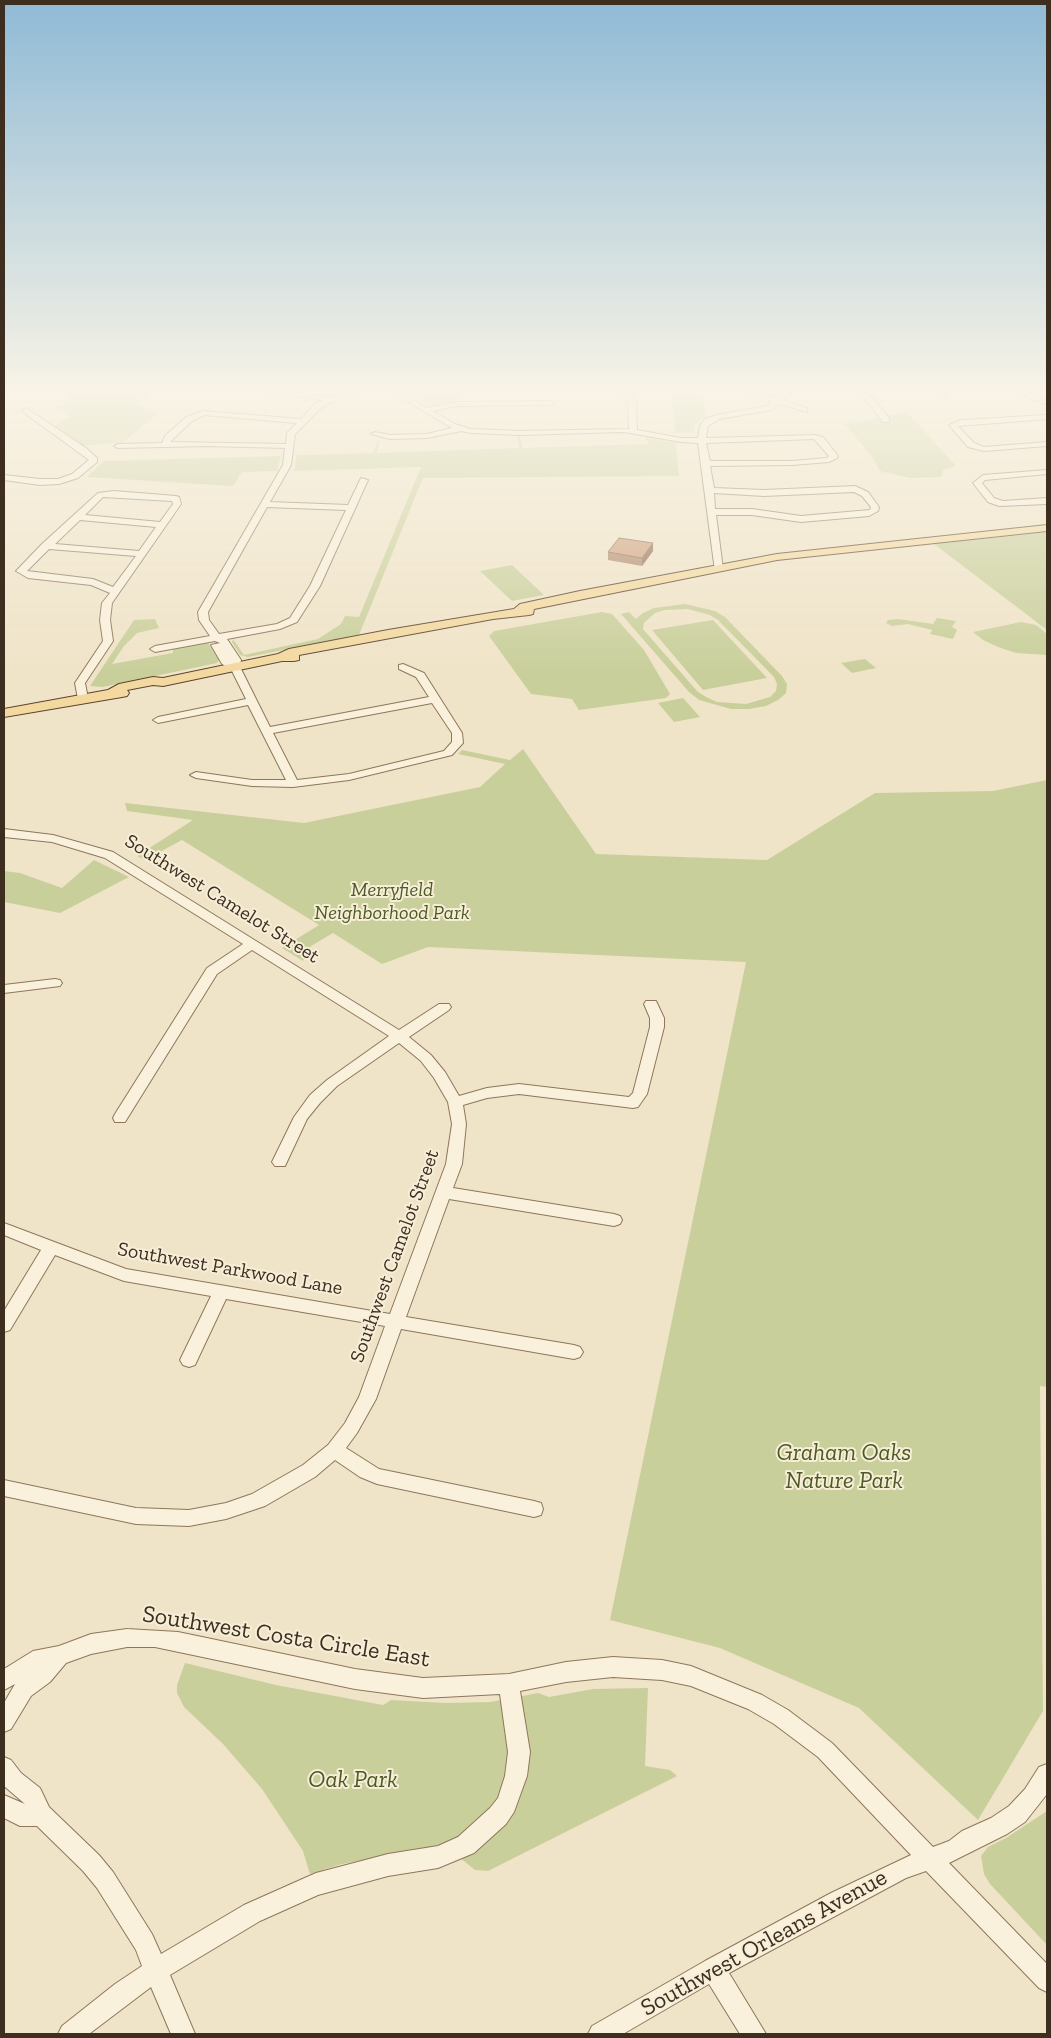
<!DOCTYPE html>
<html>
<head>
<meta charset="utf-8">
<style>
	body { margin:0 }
	#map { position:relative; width:1051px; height:2038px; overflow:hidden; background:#f0e4c8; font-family:"Zilla Slab",serif }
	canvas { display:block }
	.frame { position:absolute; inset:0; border:5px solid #3d2e20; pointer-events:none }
</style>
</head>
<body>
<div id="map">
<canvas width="1051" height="2038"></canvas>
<div class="frame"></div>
</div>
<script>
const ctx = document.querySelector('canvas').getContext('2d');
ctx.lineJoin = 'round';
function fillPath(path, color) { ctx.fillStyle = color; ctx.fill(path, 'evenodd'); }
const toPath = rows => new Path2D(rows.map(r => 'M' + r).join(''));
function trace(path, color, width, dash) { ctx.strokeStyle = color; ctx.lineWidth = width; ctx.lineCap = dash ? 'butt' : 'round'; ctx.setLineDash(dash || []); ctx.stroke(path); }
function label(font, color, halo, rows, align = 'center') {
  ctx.font = font + ' "Zilla Slab",serif'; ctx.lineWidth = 4; ctx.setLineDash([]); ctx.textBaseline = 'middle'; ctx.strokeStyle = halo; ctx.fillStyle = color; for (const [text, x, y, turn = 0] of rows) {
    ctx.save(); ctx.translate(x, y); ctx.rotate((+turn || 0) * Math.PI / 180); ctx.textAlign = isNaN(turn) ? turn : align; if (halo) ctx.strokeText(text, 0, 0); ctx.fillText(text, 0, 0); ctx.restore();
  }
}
const green = toPath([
	[73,387,157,387,138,404,158,413,123,442,80,446,79,442,53,426,71,417,56,406,64,406,70,399,65,399],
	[394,387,462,387,456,402,432,407],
	[671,387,702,387,706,417,695,424,694,432,675,433],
	[907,412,956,466,943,470,941,477,910,478,880,471,872,457,845,424],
	[517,436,520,436,523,448,648,444,645,437,676,443,679,476,423,478,359,635,248,657,240,655,232,642,233,639,244,655,318,639,341,624,345,616,359,617,421,467,294,471,297,455,373,453,378,440,380,440,377,453,519,448],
	[281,456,277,471,242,472,233,486,87,477,104,461],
	[1047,532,1047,630,934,544],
	[512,565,544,595,512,601,480,571],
	[685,604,715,611,725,617,782,676,787,684,786,693,778,700,766,706,749,709,731,709,699,700,689,692,621,614,629,612,636,619,643,613,654,608],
	[688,609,710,615,718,620,774,677,777,684,776,691,770,697,746,704,717,702,706,697,697,691,643,629,644,623,655,613,665,610],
	[602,612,612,614,644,650,670,694,666,698,579,710,572,699,531,694,489,636,494,631],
	[937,618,956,621,952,627,957,630,953,639,930,634,932,630,908,624,892,626,886,623,888,620,898,619,933,624],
	[155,619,159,628,137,633,124,646,112,664,173,653,173,649,207,641,219,660,217,663,103,687,90,686,134,620],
	[713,620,767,678,703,690,652,630],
	[1021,622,1036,625,1047,634,1047,655,1016,653,998,647,983,640,973,632],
	[865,659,876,668,852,673,841,663],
	[683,698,700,717,674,722,658,703],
	[523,749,596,854,767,860,875,793,993,791,1047,780,1047,1387,1040,1386,1043,1711,978,1820,859,1708,720,1648,610,1620,746,962,428,947,382,964,333,933,311,946,303,961,282,948,319,925,182,840,145,860,137,856,193,820,127,811,125,803,304,823,480,787,505,764,458,754,462,750,510,760],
	[94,860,129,877,60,913,4,902,4,871,20,873,62,888],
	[185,1663,276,1685,383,1705,391,1700,445,1703,490,1702,538,1693,549,1697,593,1689,648,1688,645,1766,670,1770,677,1776,488,1871,475,1870,443,1844,434,1847,342,1864,310,1874,303,1851,262,1789,223,1744,184,1707,177,1693,177,1685],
	[1047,1811,1047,1945,990,1884,984,1874,981,1856,988,1847,1006,1838]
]);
const minor = toPath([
	[219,387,250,387,330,397,362,387,375,387,341,398,322,407,295,434,291,465,270,502,348,505,361,478,368,480,320,586,297,622,280,629,227,639,241,660,240,667,270,727,429,697,416,677,399,669,399,665,403,664,424,673,462,733,463,743,452,755,349,780,293,787,252,786,196,778,190,775,196,772,252,780,286,780,248,705,158,723,153,720,158,717,246,699,231,669,222,664,211,645,220,643,231,661,220,643,215,641,155,652,150,649,155,646,210,636,199,620,198,612,283,465,285,448,208,446,118,448,114,446,118,444,162,443,165,436,186,417,203,411,301,419,316,403,323,400,219,387],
	[204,415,297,423,287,433,286,444,170,442,192,421,204,415],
	[267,507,346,510,310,586,290,618,277,624,219,634,209,620,208,612,267,507],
	[432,703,452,733,452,742,444,751,349,774,297,780,273,733,432,703],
	[383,387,393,387,427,408,456,402,551,401,555,403,551,405,456,406,433,411,455,424,471,429,519,431,629,429,628,401,605,387,615,387,631,394,636,401,637,430,681,438,698,438,700,426,705,419,717,415,766,406,772,401,739,390,739,387,747,387,777,398,790,387,799,387,783,400,807,408,807,412,779,404,771,410,719,419,708,426,706,438,815,435,823,437,838,456,837,458,829,462,792,465,710,466,714,488,764,490,855,486,868,492,879,507,878,511,869,516,801,522,752,515,716,515,723,569,715,571,698,443,681,442,624,432,519,435,471,433,461,431,427,438,390,439,371,434,375,432,390,435,427,434,452,428,383,387],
	[814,439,829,456,827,458,792,461,710,461,706,443,814,439],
	[854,492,862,496,871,507,870,510,801,516,752,509,715,509,714,493,764,496,854,492],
	[855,387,863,387,889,418,889,422,883,422,855,387],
	[928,387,937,387,947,395,940,397,928,387],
	[1003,387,1014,387,1047,400,1047,405,1003,387],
	[26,408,86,448,97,458,97,462,78,478,59,484,40,485,4,480,4,475,40,479,58,479,72,474,89,460,23,412,22,410,26,408],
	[1047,415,1047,419,958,426,974,443,984,447,1047,442,1047,446,984,451,968,447,949,425,961,420,1047,415],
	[1047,470,1047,474,985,480,982,483,994,498,1003,501,1047,498,1047,504,999,506,988,502,973,483,983,475,1047,470],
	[114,491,176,496,179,497,181,504,112,603,110,620,113,641,85,683,88,699,83,702,78,699,75,683,103,641,100,620,102,603,110,593,91,585,28,578,16,571,42,544,98,493,114,491],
	[103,497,172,501,173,504,160,522,85,515,103,497],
	[80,520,156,527,139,551,55,544,80,520],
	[49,549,136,556,113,587,93,579,27,571,49,549],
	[4,829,53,835,113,852,399,1030,439,1004,449,1004,451,1007,449,1010,409,1037,431,1055,445,1072,459,1096,487,1088,519,1084,629,1097,633,1093,650,1027,650,1018,644,1004,646,1001,656,1001,664,1018,664,1027,647,1094,638,1107,633,1108,519,1094,487,1098,463,1105,466,1124,462,1164,453,1188,614,1214,620,1216,622,1220,620,1224,614,1226,449,1199,406,1317,574,1345,580,1347,583,1352,580,1357,574,1359,401,1329,376,1399,357,1433,346,1448,379,1469,534,1501,541,1503,543,1509,541,1515,534,1517,377,1484,360,1477,335,1460,315,1477,265,1506,226,1519,189,1526,136,1524,4,1496,4,1480,136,1508,189,1510,226,1503,252,1494,303,1465,328,1445,345,1423,359,1397,385,1326,226,1299,195,1365,189,1367,183,1365,180,1360,211,1296,124,1281,55,1255,10,1330,4,1332,4,1311,41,1250,4,1235,4,1223,126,1269,390,1314,446,1164,452,1124,448,1102,434,1078,421,1061,399,1043,337,1086,320,1103,307,1119,285,1166,275,1166,272,1162,294,1117,310,1095,327,1080,389,1036,252,950,217,974,125,1122,115,1122,113,1118,115,1114,207,968,243,944,105,858,52,842,4,837,4,829],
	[55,979,60,980,62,983,60,986,4,993,4,985,55,979],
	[127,1629,178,1632,355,1669,423,1678,509,1674,566,1662,613,1657,662,1660,691,1666,762,1695,788,1710,832,1743,933,1847,949,1841,962,1831,991,1818,1009,1806,1025,1789,1039,1767,1047,1764,1047,1794,1025,1822,1007,1834,949,1863,1047,1964,1047,1992,1039,1988,926,1871,906,1878,729,1973,766,2034,740,2034,709,1984,623,2034,588,2034,592,2026,705,1961,831,1893,911,1855,818,1757,774,1724,748,1709,691,1686,662,1680,613,1677,566,1682,520,1691,530,1752,527,1776,514,1812,506,1824,474,1853,438,1868,388,1876,318,1895,260,1921,170,1975,195,2034,171,2034,151,1987,89,2034,58,2034,62,2026,115,1984,142,1966,136,1950,97,1888,83,1871,37,1826,20,1826,4,1818,4,1795,25,1804,4,1786,4,1757,11,1760,21,1773,40,1788,49,1807,99,1855,113,1872,152,1934,161,1954,244,1905,316,1873,388,1854,438,1846,458,1837,490,1808,498,1798,505,1776,508,1752,500,1694,423,1698,355,1689,155,1647,127,1647,91,1654,66,1663,50,1682,31,1696,11,1729,4,1732,4,1703,15,1684,4,1690,4,1669,33,1651,59,1646,91,1634,127,1629]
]);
const major = toPath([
	[1047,525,1047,531,777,560,534,609,533,614,529,615,493,619,299,655,299,660,294,661,282,661,163,686,153,685,127,690,129,693,127,696,122,697,4,717,4,709,108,690,119,684,153,677,163,678,278,654,289,649,388,630,514,609,520,604,580,591,777,554,1047,525]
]);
const wall = toPath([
	[653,543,653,551,642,566,608,560,608,552]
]);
const shadedWall = toPath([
	[653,543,653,551,642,566,642,558]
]);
const building = toPath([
	[619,538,653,543,642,558,608,552,619,538]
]);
const parkNames = [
	["Merryfield",392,890],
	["Neighborhood Park",392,913]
];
const streetNames = [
	["Southwest Camelot Street",222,899,32],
	["Southwest Camelot Street",395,1256,-70],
	["Southwest Parkwood Lane",230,1269,10]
];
const nearParknames = [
	["Graham Oaks",844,1453],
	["Nature Park",844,1481],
	["Oak Park",353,1780]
];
const nearStreetnames = [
	["Southwest Costa Circle East",286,1637,9],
	["Southwest Orleans Avenue",764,1943,-29]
];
fillPath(green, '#c9cf9b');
trace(minor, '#8d765c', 2);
trace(major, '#5b4430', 2);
fillPath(minor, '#faf1dc');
fillPath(major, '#f3d9a0');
fillPath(wall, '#b2896c');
fillPath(shadedWall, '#916f58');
fillPath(building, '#cf9f7d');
trace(building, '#916f58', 1);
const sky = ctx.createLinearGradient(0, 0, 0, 673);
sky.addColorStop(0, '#8fbad6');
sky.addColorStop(0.58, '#f8f3e6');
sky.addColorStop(1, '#f8f3e600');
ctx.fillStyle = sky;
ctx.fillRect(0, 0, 1051, 673);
label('italic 20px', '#4d5a26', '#f7eed8', parkNames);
label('20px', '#3d2e20', '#f7eed8', streetNames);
label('italic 24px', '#4d5a26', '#f7eed8', nearParknames);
label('24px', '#3d2e20', '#f7eed8', nearStreetnames);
</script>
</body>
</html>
